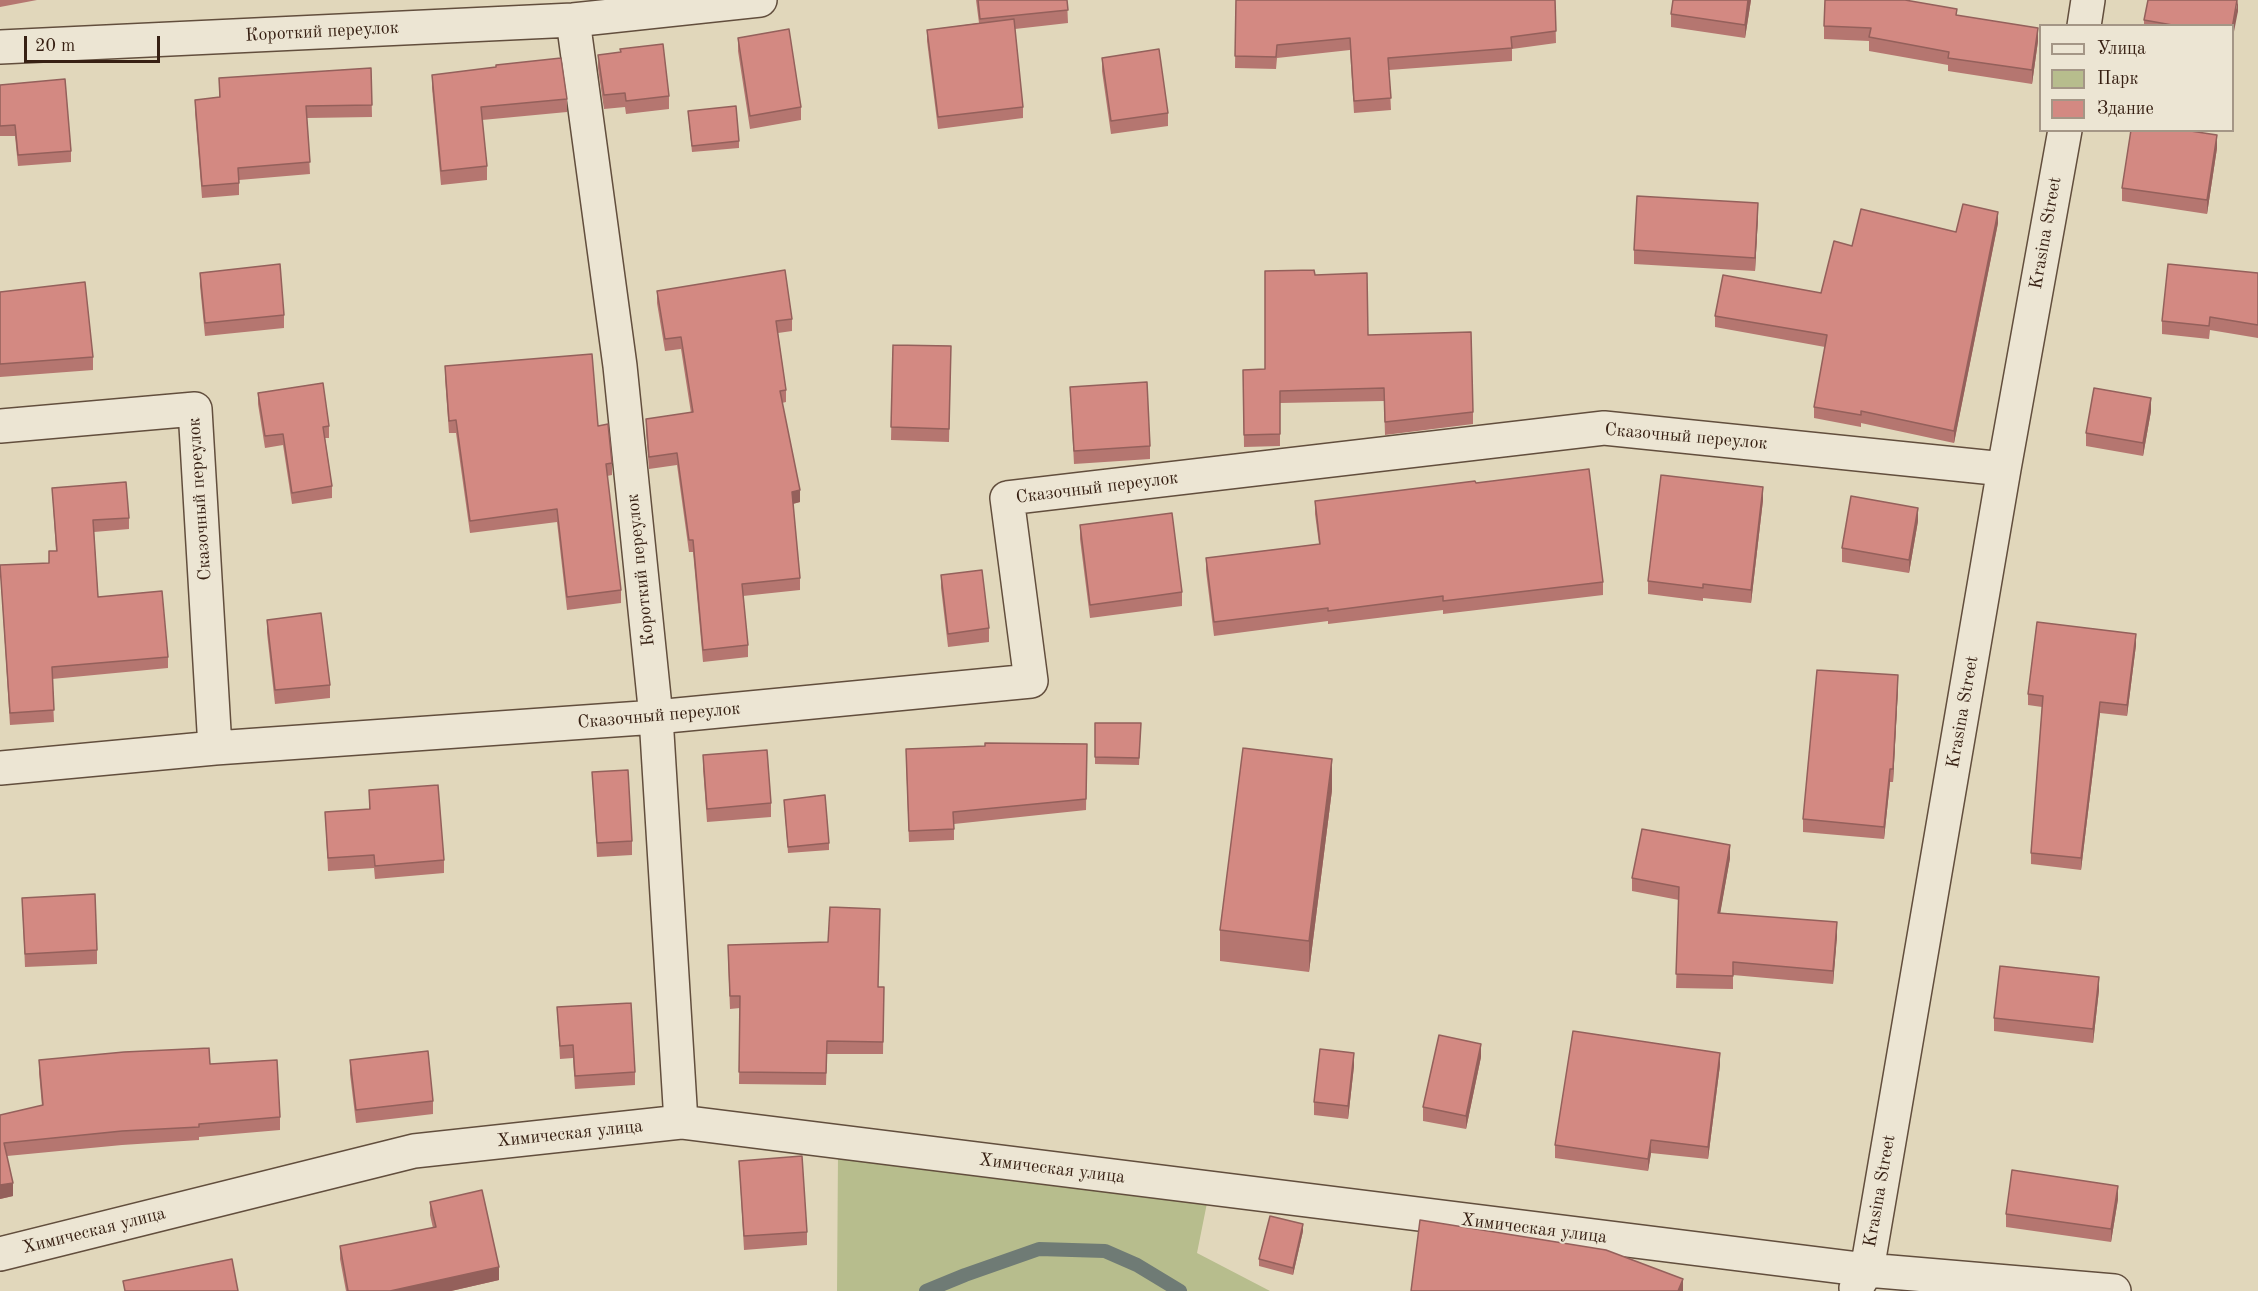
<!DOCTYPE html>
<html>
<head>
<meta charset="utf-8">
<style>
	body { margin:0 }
	#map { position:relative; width:2258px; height:1291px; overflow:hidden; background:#e1d7bb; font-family:"Old Standard TT",serif }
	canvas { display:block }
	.legend { position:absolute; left:2039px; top:24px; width:195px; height:108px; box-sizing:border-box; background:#ece5d3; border:2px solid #a49686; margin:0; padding:8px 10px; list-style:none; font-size:18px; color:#372013 }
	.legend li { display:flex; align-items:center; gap:12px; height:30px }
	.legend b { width:30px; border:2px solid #a49686 }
	.scale { position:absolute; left:24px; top:36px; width:136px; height:27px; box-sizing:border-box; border:3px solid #372013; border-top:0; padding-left:8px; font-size:18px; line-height:21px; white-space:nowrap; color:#372013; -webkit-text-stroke:4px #ece5d3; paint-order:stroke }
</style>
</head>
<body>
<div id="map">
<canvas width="2258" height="1291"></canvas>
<ul class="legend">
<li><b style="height:8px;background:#ece5d3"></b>Улица</li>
<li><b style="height:16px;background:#b7bd8d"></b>Парк</li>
<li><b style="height:16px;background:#d38982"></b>Здание</li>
</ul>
<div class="scale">20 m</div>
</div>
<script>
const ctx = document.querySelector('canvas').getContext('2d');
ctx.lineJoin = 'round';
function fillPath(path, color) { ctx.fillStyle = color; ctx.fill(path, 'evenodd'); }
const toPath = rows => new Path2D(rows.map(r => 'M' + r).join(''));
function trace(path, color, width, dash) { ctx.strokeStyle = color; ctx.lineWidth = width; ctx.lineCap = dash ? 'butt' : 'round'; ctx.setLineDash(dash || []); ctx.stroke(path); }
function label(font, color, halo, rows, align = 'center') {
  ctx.font = font + ' "Old Standard TT",serif'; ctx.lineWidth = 4.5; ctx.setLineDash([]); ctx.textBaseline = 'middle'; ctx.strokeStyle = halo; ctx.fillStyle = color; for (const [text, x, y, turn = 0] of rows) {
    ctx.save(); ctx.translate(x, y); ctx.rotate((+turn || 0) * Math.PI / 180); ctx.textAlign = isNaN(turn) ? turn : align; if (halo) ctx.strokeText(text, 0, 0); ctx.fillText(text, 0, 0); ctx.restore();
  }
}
const green = toPath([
	[838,1155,1207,1203,1197,1253,1270,1291,837,1291]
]);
const stream = toPath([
	[926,1291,965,1275,1039,1249,1105,1251,1137,1265,1180,1291]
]);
const minor = toPath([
	[573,20,620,366,656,717,681,1122],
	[2084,26,2088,0],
	[0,47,573,20,760,0],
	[0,426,195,409,215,748],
	[0,768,215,748,656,717,1031,681,1007,498,1604,428,2004,469],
	[0,1254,414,1151,681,1122,1867,1270,2114,1291],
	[1856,1288,1867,1270,2004,469,2065,130]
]);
const wall = toPath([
	[0,0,37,0,0,7],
	[976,0,1067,0,1068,23,1015,29,1023,107,1023,118,938,129,927,41,927,30,979,23],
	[1236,0,1555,0,1556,43,1512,49,1512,61,1389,70,1391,110,1354,113,1350,50,1277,58,1276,69,1235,68],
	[1751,0,1745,38,1671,27,1671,14],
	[2238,11,2232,26,2144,26,2144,20],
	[1957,15,2038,41,2032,84,1948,71,1948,65,1869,51,1869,41,1824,39,1824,26],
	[738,38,801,107,801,120,750,129,738,51],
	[598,55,669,96,669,109,626,114,625,107,604,109,598,68],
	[1102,58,1168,113,1168,126,1111,134,1102,71],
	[371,68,372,117,307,118,310,174,239,180,239,195,202,198,195,112,195,100,219,97,219,78],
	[432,75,567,99,567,112,482,120,487,166,487,180,441,185,432,88],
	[0,85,71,151,71,162,18,166,15,136,0,136],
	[688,111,739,141,739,148,692,152],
	[2217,148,2207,214,2122,201,2122,188],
	[1758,216,1755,271,1634,264,1634,250],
	[1998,223,1954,443,1861,423,1861,427,1814,418,1814,407,1825,347,1715,327,1715,316,1821,293,1852,246,1956,232],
	[200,273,284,315,284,328,205,336,200,286],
	[2258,273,2258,338,2210,330,2209,339,2162,334,2162,321],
	[1315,275,1368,335,1473,412,1473,424,1385,435,1384,401,1280,403,1280,446,1244,447,1243,370,1265,369],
	[657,291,792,319,792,331,778,333,786,390,786,402,782,403,800,502,793,504,800,578,800,590,743,596,748,645,748,657,703,662,693,552,689,552,677,465,649,469,646,431,646,419,691,413,681,349,665,351,657,303],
	[0,292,93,357,93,370,0,377],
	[893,345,951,346,949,442,891,440],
	[445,366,598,426,612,463,612,475,607,476,621,590,621,603,567,610,557,522,470,533,456,433,449,433,445,378],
	[1070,387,1150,446,1150,459,1074,464],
	[258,393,329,426,329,438,325,438,332,486,332,498,292,504,283,445,265,448,258,404],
	[2151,411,2143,456,2086,446,2086,433],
	[1476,483,1603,582,1603,595,1443,614,1443,610,1328,624,1328,621,1214,636,1206,571,1206,558,1319,544,1315,514,1315,501],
	[52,488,129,518,129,529,94,532,98,597,168,657,168,668,52,679,54,722,10,725,0,565,49,563,49,551,56,551],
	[1763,500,1751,603,1703,598,1703,601,1648,594,1648,581],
	[1918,521,1909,573,1842,562,1842,548],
	[1080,525,1182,592,1182,606,1090,618,1080,539],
	[941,575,989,628,989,642,948,647,941,588],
	[267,620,330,685,330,698,275,704,267,633],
	[2136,645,2127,716,2100,713,2081,870,2031,864,2031,853,2042,707,2028,705,2028,694],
	[1898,688,1893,782,1890,782,1884,839,1803,832,1803,819],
	[1095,723,1141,723,1139,765,1095,764],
	[1087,744,1086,810,954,824,954,840,909,842,906,760],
	[703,755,771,803,771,817,707,822,703,768],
	[592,772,632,841,632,855,597,857],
	[369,790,444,860,444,873,375,879,374,868,328,871,325,812,369,809],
	[1332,790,1309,972,1220,961,1220,930],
	[784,800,829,843,829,850,788,853],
	[1730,858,1720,913,1837,936,1833,984,1733,975,1733,989,1676,988,1679,900,1632,891,1632,878],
	[22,898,97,950,97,964,25,967],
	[728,958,878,987,884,987,883,1054,827,1054,826,1085,739,1084,740,1008,730,1009],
	[2099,990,2093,1043,1994,1031,1994,1018],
	[557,1007,635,1072,635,1085,575,1089,573,1058,560,1059],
	[1481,1057,1466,1129,1423,1121,1423,1107],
	[39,1060,210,1064,280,1117,280,1130,199,1137,199,1140,122,1145,7,1156,13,1196,0,1199,0,1115,42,1106,39,1073],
	[350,1060,433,1101,433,1114,356,1123,350,1074],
	[1720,1065,1708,1159,1651,1153,1648,1171,1555,1158,1555,1145],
	[1354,1066,1348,1119,1314,1115,1314,1102],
	[739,1161,807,1232,807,1245,744,1250],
	[2118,1199,2111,1242,2006,1227,2006,1214],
	[430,1202,499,1280,451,1291,346,1291,340,1259,340,1246,433,1228,430,1215],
	[1303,1231,1293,1275,1259,1266,1259,1259]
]);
const shadedWall = toPath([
	[1748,0,1751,0,1745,38,1745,25],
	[2238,0,2238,11,2232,42,2232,29],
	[2038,28,2038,41,2032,84,2032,70],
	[2217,135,2217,148,2207,214,2207,200],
	[1758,203,1758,216,1755,271,1755,258],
	[1998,212,1998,223,1954,443,1954,431],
	[2151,398,2151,411,2143,456,2143,443],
	[1763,487,1763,500,1751,603,1751,590],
	[800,490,800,502,792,504,792,492],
	[1918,508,1918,521,1909,573,1909,560],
	[2136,634,2136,645,2127,716,2127,705],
	[1898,675,1898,688,1893,782,1893,769],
	[2100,702,2100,713,2081,870,2081,858],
	[1332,759,1332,790,1309,972,1309,941],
	[1890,769,1890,782,1884,839,1884,827],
	[1730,845,1730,858,1718,926,1718,913],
	[1837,922,1837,936,1833,984,1833,971],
	[2099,977,2099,990,2093,1043,2093,1029],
	[1481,1044,1481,1057,1466,1129,1466,1116],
	[1354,1053,1354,1066,1348,1119,1348,1106],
	[1720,1053,1720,1065,1708,1159,1708,1147],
	[1651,1140,1651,1153,1648,1171,1648,1159],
	[13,1183,13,1196,0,1199,0,1185],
	[2118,1186,2118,1199,2111,1242,2111,1229],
	[1303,1224,1303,1231,1293,1275,1293,1268],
	[499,1267,499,1280,451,1291,390,1291],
	[1683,1279,1683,1291,1678,1291]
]);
const building = toPath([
	[978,0,1067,0,1068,10,980,19,978,0],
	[1236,0,1555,0,1556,31,1511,37,1512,48,1388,58,1391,98,1354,101,1350,38,1277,45,1276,57,1235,56,1236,0],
	[1673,0,1748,0,1745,25,1671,14,1673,0],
	[1825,0,1905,0,1957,9,1956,15,2038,28,2032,70,1948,58,1949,52,1869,37,1871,28,1824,26,1825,0],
	[2148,0,2237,0,2232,29,2232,26,2178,26,2144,20,2148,0],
	[1014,19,1023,107,938,117,927,30,1014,19],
	[789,29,801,107,750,116,738,38,789,29],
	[663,44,669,96,626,101,625,93,604,95,598,55,621,52,620,49,663,44],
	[1159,49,1168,113,1111,121,1102,58,1159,49],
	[561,58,567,99,481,107,487,166,441,171,432,75,496,67,496,65,561,58],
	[371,68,372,105,306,106,310,162,238,168,239,183,202,186,195,100,220,97,219,78,371,68],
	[65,79,71,151,18,155,15,125,0,126,0,85,65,79],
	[736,106,739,141,692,146,688,111,736,106],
	[2131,130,2184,130,2217,135,2207,200,2122,188,2131,130],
	[1637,196,1758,203,1755,258,1634,250,1637,196],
	[1963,204,1998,212,1954,431,1861,411,1861,415,1814,407,1827,335,1715,316,1723,275,1821,293,1834,241,1852,246,1861,209,1956,232,1963,204],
	[280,264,284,315,205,323,200,273,280,264],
	[2168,264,2258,273,2258,325,2210,317,2209,326,2162,321,2168,264],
	[785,270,792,319,776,321,786,390,780,391,800,490,792,492,800,578,742,584,748,645,703,650,693,540,689,540,677,453,649,457,646,419,693,412,681,337,665,339,657,291,785,270],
	[1314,270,1315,275,1367,273,1368,335,1471,332,1473,412,1385,422,1384,388,1280,391,1280,434,1244,435,1243,370,1265,369,1265,271,1314,270],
	[85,282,93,357,0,364,0,292,85,282],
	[893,345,951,346,949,429,891,427,893,345],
	[592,354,598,426,608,424,612,463,606,464,621,590,567,597,557,509,470,521,456,420,449,421,445,366,592,354],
	[1147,382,1150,446,1074,451,1070,387,1147,382],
	[323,383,329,426,323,427,332,486,292,493,283,434,265,436,258,393,323,383],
	[2094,388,2151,398,2143,443,2086,433,2094,388],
	[1589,469,1603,582,1443,601,1443,596,1328,611,1328,608,1214,622,1206,558,1320,544,1315,501,1475,481,1476,483,1589,469],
	[1661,475,1763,487,1751,590,1703,584,1703,588,1648,581,1661,475],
	[126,482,129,518,93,520,98,597,162,591,168,657,52,667,54,710,10,713,0,565,49,563,49,551,57,551,52,488,126,482],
	[1851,496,1918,508,1909,560,1842,548,1851,496],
	[1172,513,1182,592,1090,605,1080,525,1172,513],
	[982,570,989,628,948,634,941,575,982,570],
	[321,613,330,685,275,690,267,620,321,613],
	[2037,622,2136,634,2127,705,2100,702,2081,858,2031,853,2043,696,2028,694,2037,622],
	[1817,670,1898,675,1893,769,1890,769,1884,827,1803,819,1817,670],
	[1095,723,1141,723,1139,758,1095,757,1095,723],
	[985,743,1087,744,1086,799,953,812,954,829,909,831,906,749,985,746,985,743],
	[1243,748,1332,759,1309,941,1220,930,1243,748],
	[767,750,771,803,707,809,703,755,767,750],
	[628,770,632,841,597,843,592,772,628,770],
	[438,785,444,860,375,866,374,855,328,858,325,812,370,809,369,790,438,785],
	[825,795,829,843,788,847,784,800,825,795],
	[1642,829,1730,845,1718,913,1837,922,1833,971,1733,962,1733,976,1676,974,1679,887,1632,878,1642,829],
	[95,894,97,950,25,954,22,898,95,894],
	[830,907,880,909,878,987,884,987,883,1042,827,1041,826,1073,739,1072,740,996,730,996,728,945,828,942,830,907],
	[2000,966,2099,977,2093,1029,1994,1018,2000,966],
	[631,1003,635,1072,575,1076,573,1045,560,1046,557,1007,631,1003],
	[1573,1031,1720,1053,1708,1147,1651,1140,1648,1159,1555,1145,1573,1031],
	[1439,1035,1481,1044,1466,1116,1423,1107,1439,1035],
	[209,1048,210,1064,277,1060,280,1117,199,1124,199,1127,122,1131,4,1143,13,1183,0,1185,0,1115,43,1105,39,1060,124,1052,209,1048],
	[1320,1049,1354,1053,1348,1106,1314,1102,1320,1049],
	[428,1051,433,1101,356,1110,350,1060,428,1051],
	[802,1156,807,1232,744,1236,739,1161,802,1156],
	[2012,1170,2118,1186,2111,1229,2006,1214,2012,1170],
	[482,1190,499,1267,390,1291,348,1291,340,1246,436,1227,430,1202,482,1190],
	[1270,1216,1303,1224,1293,1268,1259,1259,1270,1216],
	[1420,1220,1606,1250,1683,1279,1678,1291,1411,1291,1420,1220],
	[232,1259,238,1291,125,1291,123,1281,232,1259]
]);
const streetNames = [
	["Короткий переулок",322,32,-3],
	["Krasina Street",2046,233,-80],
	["Сказочный переулок",1686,437,5],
	["Сказочный переулок",1097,488,-7],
	["Сказочный переулок",200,499,-94],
	["Короткий переулок",641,570,-96],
	["Krasina Street",1963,712,-80],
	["Сказочный переулок",659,716,-5],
	["Химическая улица",570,1134,-6],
	["Химическая улица",1052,1169,7],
	["Krasina Street",1880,1191,-80],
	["Химическая улица",1534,1229,7],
	["Химическая улица",94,1231,-14]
];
fillPath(green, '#b7bd8d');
trace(stream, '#6f7b75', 14);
trace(minor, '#624e3d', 36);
trace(minor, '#ece5d3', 33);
fillPath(wall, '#b57670');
fillPath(shadedWall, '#94605b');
fillPath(building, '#d38982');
trace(building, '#94605b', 1.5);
label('18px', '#372013', '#ece5d3', streetNames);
</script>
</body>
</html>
